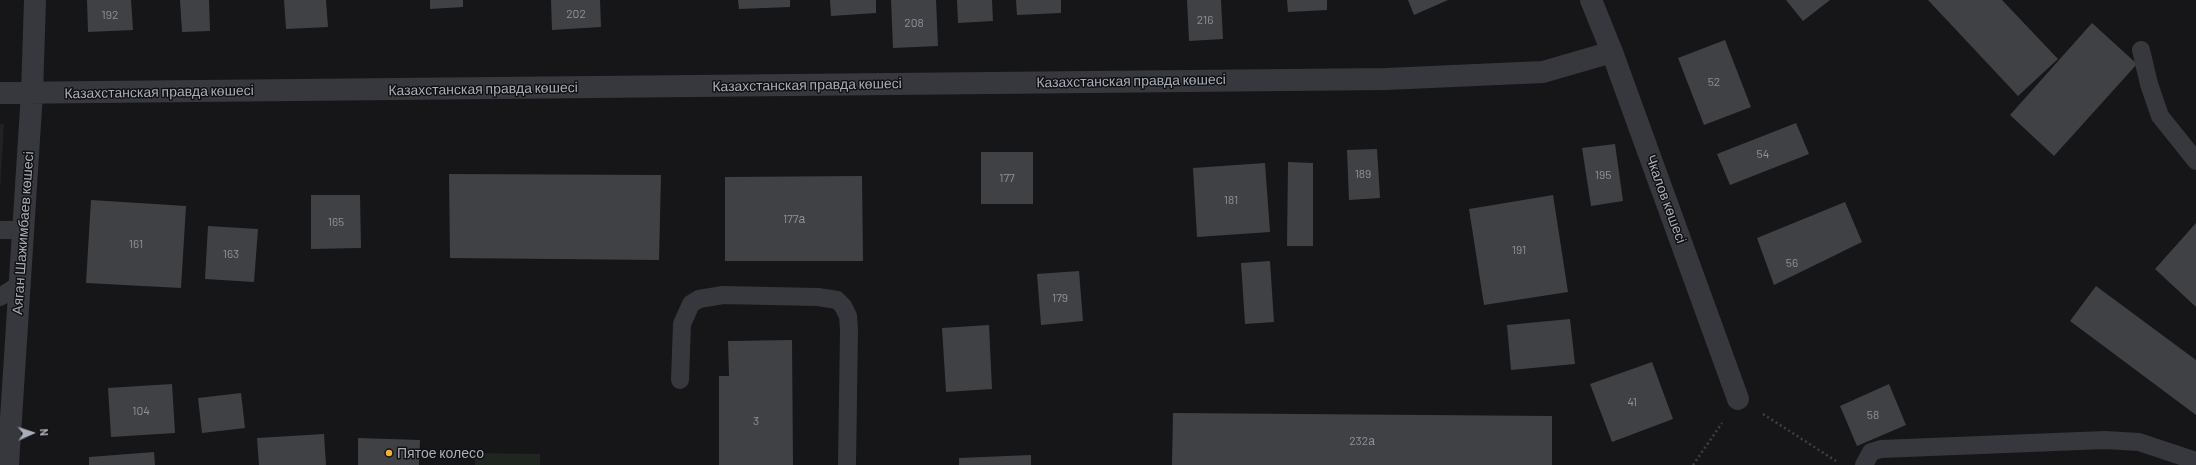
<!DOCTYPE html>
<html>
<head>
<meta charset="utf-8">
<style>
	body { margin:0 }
	#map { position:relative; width:2196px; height:465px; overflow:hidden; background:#161618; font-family:Barlow,sans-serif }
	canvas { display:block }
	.north { position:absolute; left:12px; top:413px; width:40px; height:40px; -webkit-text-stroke:3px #111113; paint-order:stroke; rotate:87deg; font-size:11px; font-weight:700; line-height:16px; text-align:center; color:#a8adb8 }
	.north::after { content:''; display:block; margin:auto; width:14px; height:18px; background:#a8adb8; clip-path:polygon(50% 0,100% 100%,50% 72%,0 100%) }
</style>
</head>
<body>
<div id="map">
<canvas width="2196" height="465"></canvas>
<div class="north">N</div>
</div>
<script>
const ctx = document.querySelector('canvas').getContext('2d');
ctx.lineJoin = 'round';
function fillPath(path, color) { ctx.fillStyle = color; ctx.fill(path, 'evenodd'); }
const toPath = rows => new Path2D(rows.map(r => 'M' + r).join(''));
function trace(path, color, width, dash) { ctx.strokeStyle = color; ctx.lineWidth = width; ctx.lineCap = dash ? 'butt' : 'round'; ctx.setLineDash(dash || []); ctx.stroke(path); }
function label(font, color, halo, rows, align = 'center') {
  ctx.font = font + ' Barlow,sans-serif'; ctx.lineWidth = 3; ctx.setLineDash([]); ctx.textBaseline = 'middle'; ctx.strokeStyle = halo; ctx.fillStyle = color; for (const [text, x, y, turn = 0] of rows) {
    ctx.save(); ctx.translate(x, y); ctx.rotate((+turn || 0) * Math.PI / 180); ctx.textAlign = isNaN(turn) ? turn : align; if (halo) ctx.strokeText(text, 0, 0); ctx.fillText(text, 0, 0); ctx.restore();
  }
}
const built = toPath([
	[0,124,4,124,0,190]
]);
const green = toPath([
	[475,453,540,454,540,465,475,465]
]);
const building = toPath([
	[87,0,131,0,133,30,88,32],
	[180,0,209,0,210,31,182,32],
	[284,0,326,0,328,27,286,29],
	[430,0,463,0,463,7,430,9],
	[551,0,600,0,601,27,552,30],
	[738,0,790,0,790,7,739,9],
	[830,0,876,0,876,13,831,16],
	[891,0,936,0,938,46,893,48],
	[957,0,992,0,993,21,958,23],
	[1016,0,1061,0,1061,13,1017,15],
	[1187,0,1221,0,1223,39,1189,41],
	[1287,0,1327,0,1327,10,1288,12],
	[1408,0,1448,0,1414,15],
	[1786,0,1830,0,1803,21],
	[1928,0,2002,0,2058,59,2018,96],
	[2092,23,2137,64,2054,156,2010,115],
	[1725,40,1751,107,1704,125,1678,58],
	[1796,123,1809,154,1730,185,1717,154],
	[1615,144,1623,201,1591,206,1582,148],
	[1377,149,1380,198,1349,200,1347,150],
	[981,152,1033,152,1033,204,981,204],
	[1288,162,1313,163,1313,246,1287,246],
	[1265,163,1270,232,1197,237,1193,168],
	[449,174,661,175,659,260,450,258],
	[862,176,863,261,725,261,725,177],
	[311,195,360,195,361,248,311,249],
	[1553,195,1568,292,1484,305,1469,209],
	[91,200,186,206,181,288,86,283],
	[1845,202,1862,242,1774,285,1757,238],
	[2196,223,2196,307,2155,269],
	[208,226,258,229,254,282,205,279],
	[1270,261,1274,322,1245,324,1241,263],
	[1079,271,1083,321,1041,325,1037,274],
	[2096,286,2196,360,2196,415,2070,321],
	[1570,319,1575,364,1511,370,1507,325],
	[989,325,992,389,946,392,942,328],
	[792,340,793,465,719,465,719,376,729,376,728,341],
	[1652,362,1673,419,1612,442,1590,384],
	[172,384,175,433,111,437,108,388],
	[1889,384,1906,425,1857,446,1840,406],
	[241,393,245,428,202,433,198,398],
	[1173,413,1552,416,1552,465,1172,465],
	[324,434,326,465,259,465,257,438],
	[358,438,420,440,419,465,358,465],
	[154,452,155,465,89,465,89,457],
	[1031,455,1031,465,959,465,959,458]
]);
const path = toPath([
	[1763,414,1836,461],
	[1693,465,1722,423]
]);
const service = toPath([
	[2141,50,2149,84,2160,116,2196,161],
	[0,230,23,230],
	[0,297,19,285],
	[680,380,682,324,691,304,699,299,723,295,818,297,837,300,843,306,848,316,849,330,847,465],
	[1864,465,1871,452,1881,449,2105,440,2139,442,2196,461]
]);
const minor = toPath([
	[1591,0,1612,52,1738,399],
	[0,93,1386,79,1543,72,1612,52],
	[8,465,32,93,35,0]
]);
const markers = [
	[389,453,4,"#f2b134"]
];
const numberNames = [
	["202",576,14],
	["192",110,15],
	["216",1205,20],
	["208",914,23],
	["52",1714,82],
	["54",1763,154],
	["189",1363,174],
	["195",1603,175],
	["177",1007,178],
	["181",1231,200],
	["177а",794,219],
	["165",336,222],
	["161",136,244],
	["191",1519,250],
	["163",231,254],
	["56",1792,263],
	["179",1060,298],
	["41",1632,402],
	["104",141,411],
	["58",1873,415],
	["3",756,421],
	["232а",1362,441]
];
const streetNames = [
	["Казахстанская правда көшесі",1131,81,-1],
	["Казахстанская правда көшесі",807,85,-1],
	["Казахстанская правда көшесі",483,89,-1],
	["Казахстанская правда көшесі",159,92,-1],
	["Чкалов көшесі",1666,199,70],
	["Аяган Шажимбаев көшесі",23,233,-86]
];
const poiNames = [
	["Пятое колесо",397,453]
];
fillPath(built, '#222225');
fillPath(green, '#1e261f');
fillPath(building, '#404145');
trace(path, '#3d3f44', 2.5, [2, 3]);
trace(service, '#37383d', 18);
trace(minor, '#37383d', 22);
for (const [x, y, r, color] of markers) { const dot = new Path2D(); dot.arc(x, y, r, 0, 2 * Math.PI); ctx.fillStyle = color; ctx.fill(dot); trace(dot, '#111113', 1.5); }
label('12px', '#8e929b', null, numberNames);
label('14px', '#a8adb8', '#111113', streetNames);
label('14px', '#a8adb8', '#111113', poiNames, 'left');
</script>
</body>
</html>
